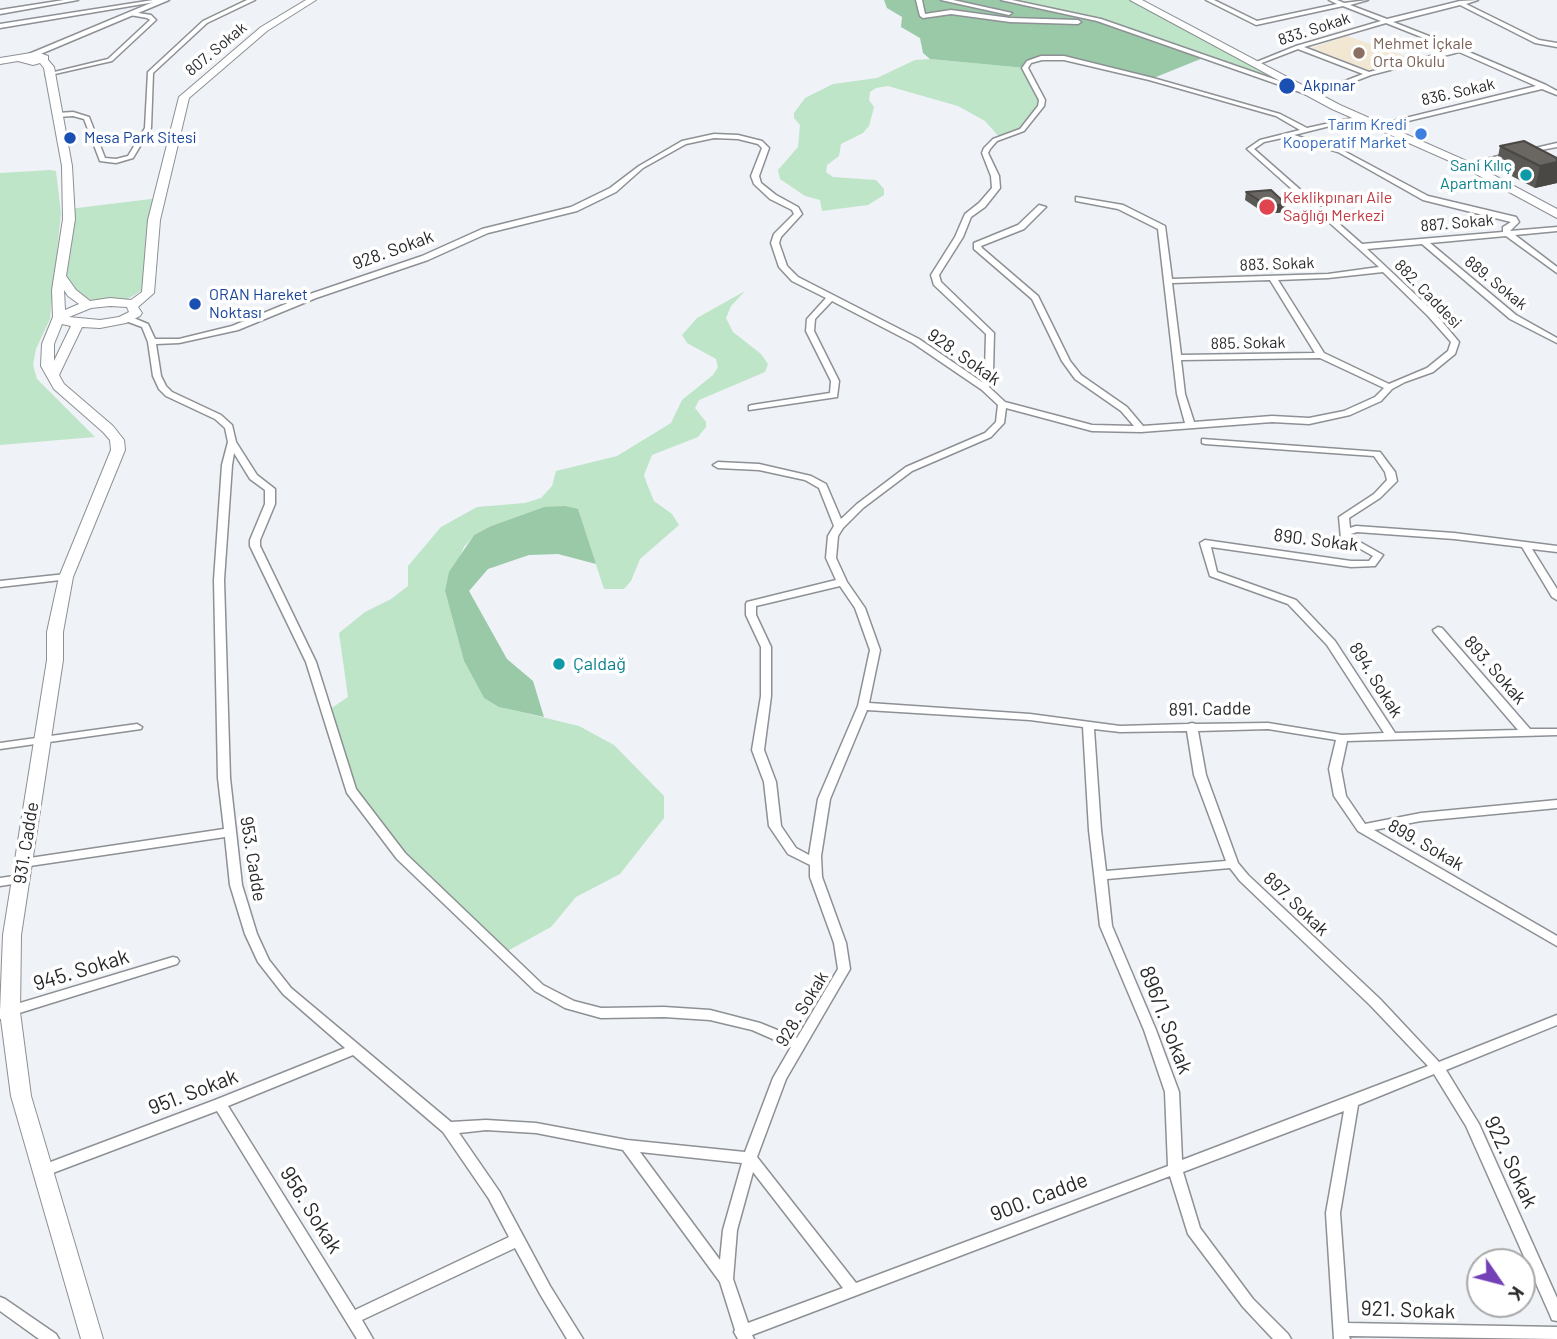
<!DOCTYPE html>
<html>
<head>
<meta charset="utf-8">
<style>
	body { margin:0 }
	#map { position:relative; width:1557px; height:1339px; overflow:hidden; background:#eff2f7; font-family:Barlow,sans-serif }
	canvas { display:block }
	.north { position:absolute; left:1466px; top:1248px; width:70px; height:70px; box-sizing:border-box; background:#fff; border:2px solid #a9a9aa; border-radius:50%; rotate:125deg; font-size:19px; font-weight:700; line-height:28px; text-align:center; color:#28292b }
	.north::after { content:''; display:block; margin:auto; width:24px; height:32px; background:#7340b7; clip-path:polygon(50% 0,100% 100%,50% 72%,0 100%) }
</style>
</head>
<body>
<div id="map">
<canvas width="1557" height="1339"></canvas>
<div class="north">K</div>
</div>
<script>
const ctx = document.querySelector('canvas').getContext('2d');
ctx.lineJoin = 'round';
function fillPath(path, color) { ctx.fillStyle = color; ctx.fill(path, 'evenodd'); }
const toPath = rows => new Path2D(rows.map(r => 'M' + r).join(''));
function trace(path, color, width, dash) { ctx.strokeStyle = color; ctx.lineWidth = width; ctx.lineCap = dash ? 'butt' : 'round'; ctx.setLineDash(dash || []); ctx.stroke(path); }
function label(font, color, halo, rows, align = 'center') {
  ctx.font = font + ' Barlow,sans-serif'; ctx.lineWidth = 7; ctx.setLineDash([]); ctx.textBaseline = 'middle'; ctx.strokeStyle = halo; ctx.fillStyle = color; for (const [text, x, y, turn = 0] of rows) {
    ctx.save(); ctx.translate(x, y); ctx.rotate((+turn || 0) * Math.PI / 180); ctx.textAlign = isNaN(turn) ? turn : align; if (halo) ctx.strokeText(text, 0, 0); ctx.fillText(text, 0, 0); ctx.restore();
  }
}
const education = toPath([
	[1347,36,1408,57,1371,71,1311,48]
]);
const green = toPath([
	[1004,0,1135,0,1314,95,1099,20],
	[930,59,1025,68,1041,106,1022,130,1001,139,985,121,958,106,888,86,876,88,870,92,869,100,874,107,869,126,863,133,841,144,839,156,827,165,826,172,833,177,876,180,884,189,884,195,868,205,822,211,820,200,805,196,780,179,778,170,798,147,800,125,794,118,794,113,805,98,833,84,877,78,915,60],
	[50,170,56,171,61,213,50,319,36,349,33,365,37,379,95,437,0,445,0,173],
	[159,198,144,289,123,302,88,305,61,277,69,209],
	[745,291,731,306,726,318,733,332,761,354,768,364,765,372,699,400,695,408,706,422,706,427,698,437,652,455,644,475,647,484,654,501,672,514,679,525,640,559,631,581,624,589,604,589,578,510,544,507,491,526,474,535,464,547,445,591,464,661,484,698,500,707,579,726,614,745,664,796,664,818,620,874,576,897,551,927,502,954,401,856,351,790,327,711,348,697,339,633,365,612,391,599,408,586,408,566,441,527,477,507,525,503,541,498,552,486,556,471,617,456,671,423,682,400,713,375,718,367,716,359,687,343,682,335,697,318]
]);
const forest = toPath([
	[884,0,1004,0,1099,20,1203,58,1151,79,1064,58,1034,60,1025,68,930,59,923,53,920,38,901,27,902,17,887,8],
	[565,506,578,509,596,564,558,554,529,555,488,569,469,591,507,659,533,681,544,717,499,707,484,698,464,661,445,591,449,572,474,535,491,526,544,507]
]);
const minor = toPath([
	[64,0,78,0,0,14,0,10,64,0],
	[153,0,167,0,0,28,0,24,153,0],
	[247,0,255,0,207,23,153,73,151,128,133,158,116,163,100,161,84,119,73,116,57,117,54,115,57,113,73,112,89,117,105,158,116,159,128,156,145,128,148,72,203,21,247,0],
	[916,0,922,0,925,14,951,10,1010,18,1078,20,1081,22,1078,24,1010,22,951,14,923,18,920,16,916,0],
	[941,0,953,0,1012,13,1009,15,941,0],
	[1001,0,1012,0,1101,19,1314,93,1363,74,1298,49,1259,64,1254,63,1296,46,1381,21,1343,6,1256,25,1206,0,1214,0,1257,21,1337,4,1329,0,1337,0,1344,3,1368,0,1350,5,1387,19,1460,1,1478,0,1466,4,1539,40,1557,43,1557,47,1535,43,1460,5,1393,22,1462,49,1546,85,1557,91,1557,95,1542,89,1379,128,1376,126,1377,125,1536,86,1459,52,1371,75,1314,97,1097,21,1001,0],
	[1386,23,1454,50,1369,72,1304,47,1386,23],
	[132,12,151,15,156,20,112,61,46,76,46,74,108,59,150,20,147,18,130,15,130,13,132,12],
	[1041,56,1064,56,1153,78,1280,114,1307,128,1362,116,1362,118,1294,135,1342,150,1428,196,1516,217,1519,222,1510,231,1557,227,1557,231,1515,235,1557,267,1557,273,1506,236,1430,243,1516,315,1557,338,1557,343,1510,319,1422,244,1367,249,1434,312,1459,342,1455,354,1433,372,1405,382,1392,389,1381,401,1350,415,1309,424,1272,422,1141,432,1092,431,1006,408,1004,423,991,437,912,471,863,508,843,528,838,536,836,558,847,582,865,608,880,650,869,703,1030,714,1120,726,1188,724,1192,723,1196,724,1268,723,1342,735,1384,733,1327,645,1288,604,1210,576,1200,543,1205,540,1351,561,1369,561,1373,556,1341,538,1339,517,1374,494,1387,480,1385,472,1374,456,1205,444,1202,443,1202,439,1380,452,1395,472,1397,481,1380,498,1349,518,1350,528,1356,526,1454,533,1557,546,1557,552,1532,549,1557,589,1557,600,1552,597,1522,547,1454,539,1357,532,1351,534,1351,537,1383,555,1375,566,1351,567,1211,547,1217,572,1296,600,1335,641,1395,733,1518,730,1434,632,1433,630,1438,627,1442,628,1530,729,1557,729,1557,735,1347,741,1341,769,1346,796,1365,824,1421,813,1557,800,1557,808,1421,821,1374,830,1557,936,1557,946,1358,831,1334,796,1329,769,1336,740,1268,729,1198,731,1206,775,1238,863,1248,875,1380,999,1439,1062,1557,1015,1557,1025,1446,1070,1479,1124,1557,1298,1557,1321,1552,1320,1550,1315,1466,1126,1434,1074,1358,1105,1340,1213,1348,1323,1557,1327,1557,1339,1349,1336,1350,1339,1334,1339,1326,1213,1344,1111,1183,1172,1200,1228,1253,1299,1288,1334,1291,1339,1273,1339,1243,1307,1188,1234,1170,1176,752,1335,754,1339,738,1339,734,1332,735,1330,720,1282,623,1150,536,1133,486,1130,459,1133,499,1191,550,1286,583,1339,567,1339,540,1294,515,1248,362,1320,373,1339,357,1339,217,1111,50,1174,45,1176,40,1174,38,1170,40,1166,215,1100,345,1048,283,994,258,962,245,934,230,885,225,837,23,867,19,866,17,863,19,860,23,859,224,829,218,778,214,580,222,465,228,442,225,428,215,419,166,396,159,389,153,376,148,342,142,327,123,320,123,316,129,316,148,324,155,339,179,339,232,326,310,294,422,256,482,229,571,207,610,188,639,166,682,141,714,134,738,135,762,141,769,148,759,176,761,183,776,195,798,207,802,214,781,237,779,243,787,266,798,277,919,339,982,382,985,372,986,334,934,285,931,275,955,237,965,214,979,203,992,188,991,176,982,153,984,148,993,139,1020,129,1038,106,1039,100,1022,68,1027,61,1041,56],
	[1042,60,1064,60,1149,80,1276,116,1300,130,1260,140,1247,149,1379,267,1328,274,1172,279,1165,226,1123,205,1076,197,1076,201,1118,209,1158,229,1177,394,1185,423,1143,426,1127,407,1081,375,1070,361,1038,296,982,248,981,246,1024,229,1046,207,1039,205,1018,225,974,243,974,249,1032,299,1062,361,1075,379,1121,411,1134,426,1092,425,1005,402,989,387,993,372,994,333,941,282,939,275,963,237,971,217,985,207,1000,188,999,176,988,153,990,149,997,141,1024,131,1044,106,1045,100,1028,68,1031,63,1042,60],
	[1287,137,1338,152,1423,200,1511,222,1503,227,1503,232,1362,244,1254,149,1264,142,1287,137],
	[714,138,738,139,758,144,762,148,751,176,754,184,770,199,792,210,794,214,774,234,771,243,779,267,792,281,826,298,807,319,806,331,831,381,830,393,752,405,749,406,749,410,837,397,839,381,814,331,815,319,832,301,913,343,982,390,998,405,996,422,985,433,906,467,857,504,841,519,826,484,811,476,759,464,718,462,713,465,718,468,759,470,805,480,819,488,834,526,828,536,826,558,836,580,747,602,746,604,746,615,761,647,761,696,752,750,764,782,769,826,788,854,810,865,810,877,834,943,838,969,797,1038,760,1023,710,1010,664,1007,601,1008,574,1001,543,985,405,853,356,789,316,662,260,546,260,540,275,504,275,489,257,475,236,442,232,425,221,415,172,392,166,386,161,376,156,344,179,343,238,330,316,298,428,260,488,233,577,211,616,192,643,168,686,144,714,138],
	[1383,272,1428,316,1451,342,1448,351,1427,368,1389,384,1324,353,1278,280,1328,278,1383,272],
	[1270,280,1315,353,1181,355,1172,283,1270,280],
	[1320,358,1384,388,1375,397,1344,411,1309,418,1272,416,1194,422,1185,394,1181,360,1320,358],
	[234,453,250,479,265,490,265,504,250,540,250,546,306,662,347,793,397,859,535,991,565,1008,601,1018,664,1017,710,1020,752,1030,791,1047,773,1078,745,1152,627,1140,536,1123,486,1120,451,1122,291,988,269,960,257,934,242,885,230,778,224,580,232,465,234,453],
	[840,586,855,608,870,650,858,706,818,799,809,855,796,848,781,826,776,782,764,750,771,696,771,647,756,615,756,606,840,586],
	[867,710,1030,720,1083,727,1089,830,1100,926,1144,1030,1165,1092,1168,1166,856,1283,757,1157,786,1079,850,969,846,943,822,877,821,856,830,799,867,710],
	[1094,729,1120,732,1187,731,1194,775,1226,861,1106,871,1101,830,1094,729],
	[1230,868,1240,881,1370,1005,1428,1066,1182,1160,1179,1092,1156,1030,1112,926,1107,879,1230,868],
	[353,1055,443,1132,489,1199,509,1237,355,1310,228,1106,353,1055],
	[640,1152,742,1163,723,1230,720,1260,640,1152],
	[753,1172,843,1288,748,1323,733,1279,737,1230,753,1172],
	[1557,143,1557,147,1525,153,1522,151,1557,143],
	[1510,153,1512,154,1512,156,1467,167,1463,165,1510,153],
	[66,574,71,577,69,579,0,587,0,581,66,574],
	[137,724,142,727,141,729,0,749,0,743,137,724],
	[21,875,25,876,27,879,25,882,0,886,0,878,21,875],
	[173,957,177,958,179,961,177,964,0,1019,0,1009,173,957],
	[0,1297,5,1299,56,1334,59,1339,39,1339,0,1311,0,1297]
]);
const tertiary = toPath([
	[158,0,169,0,31,58,24,56,158,0]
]);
const secondary = toPath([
	[306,0,316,0,267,31,189,98,160,220,154,293,138,307,142,313,140,316,126,323,100,328,82,327,59,375,64,384,113,426,124,440,125,450,73,577,63,632,63,660,21,935,20,1012,31,1096,103,1339,81,1339,11,1096,0,1012,3,935,47,660,47,632,59,577,111,450,110,440,103,432,54,389,41,366,42,344,53,317,52,290,63,219,62,166,44,68,40,63,33,65,18,61,0,64,0,58,37,52,48,56,48,60,54,67,72,166,75,219,66,276,76,290,90,301,110,298,131,300,142,292,148,220,179,97,261,27,306,0],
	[64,290,68,296,79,304,65,310,64,290],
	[110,306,127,307,129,312,119,317,100,320,69,317,91,308,110,306],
	[62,324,71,326,54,361,54,344,62,324]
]);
const primary = toPath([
	[1130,0,1142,0,1340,105,1471,163,1557,209,1557,218,1463,167,1332,109,1130,0]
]);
const wall = toPath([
	[1500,146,1557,158,1557,183,1535,188,1496,168],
	[1246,192,1285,212,1266,214,1245,200]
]);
const shadedWall = toPath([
	[1557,162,1557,183,1535,188,1540,166],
	[1286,204,1285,212,1266,214,1268,206]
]);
const building = toPath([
	[1524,141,1557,158,1557,162,1540,166,1500,146,1524,141],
	[1271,190,1286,204,1268,206,1246,192,1271,190]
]);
const markers = [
	[1359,53,7,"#8d6e63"],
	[1287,86,9,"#1a4fb4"],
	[1421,134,7,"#3f7fe0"],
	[70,138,7,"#1a4fb4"],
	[1526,175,7,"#0f9aa8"],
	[1267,207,9,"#e0444e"],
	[195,304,7,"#1a4fb4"],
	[559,664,7,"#0f9aa8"]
];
const farStreetnames = [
	["833. Sokak",1314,29,-18],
	["807. Sokak",216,49,-40],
	["836. Sokak",1458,92,-13],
	["887. Sokak",1457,223,-5],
	["883. Sokak",1277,264,-2],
	["889. Sokak",1496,283,39],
	["882. Caddesi",1428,294,46],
	["885. Sokak",1248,343,-1]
];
const farEducationnames = [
	["Mehmet İçkale",1373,44],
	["Orta Okulu",1373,62]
];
const farTransitnames = [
	["Akpınar",1303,86],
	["Mesa Park Sitesi",84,138],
	["ORAN Hareket",209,295],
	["Noktası",209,313]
];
const farShopnames = [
	["Tarım Kredi",1407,125],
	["Kooperatif Market",1407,143]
];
const farCulturenames = [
	["Sani Kılıç",1512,166],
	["Apartmanı",1512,184]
];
const farHealthnames = [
	["Keklikpınarı Aile",1283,198],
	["Sağlığı Merkezi",1283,216]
];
const streetNames = [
	["928. Sokak",393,250,-20],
	["928. Sokak",964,357,35],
	["890. Sokak",1316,540,7],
	["893. Sokak",1495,670,49],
	["894. Sokak",1376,680,58],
	["891. Cadde",1210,709,-1],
	["931. Cadde",26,843,-81],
	["899. Sokak",1426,845,30],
	["953. Cadde",253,859,81],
	["897. Sokak",1296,904,44],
	["928. Sokak",802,1009,-59]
];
const cultureNames = [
	["Çaldağ",573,664]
];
const nearStreetnames = [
	["945. Sokak",81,970,-17],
	["896/1. Sokak",1166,1020,69],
	["951. Sokak",193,1092,-21],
	["922. Sokak",1511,1162,65],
	["900. Cadde",1039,1197,-21],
	["956. Sokak",311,1210,58],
	["921. Sokak",1408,1310,2]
];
fillPath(education, '#f1e7d2');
fillPath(green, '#bee5c8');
fillPath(forest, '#99c9a6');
trace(minor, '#8d9094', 3);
trace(tertiary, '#8d9094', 3);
trace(secondary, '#8d9094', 2);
trace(primary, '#8d9094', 2);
fillPath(minor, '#fff');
fillPath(tertiary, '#fff');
fillPath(secondary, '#fff');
fillPath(primary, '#fff');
fillPath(wall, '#5b5955');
fillPath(shadedWall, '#4a4845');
fillPath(building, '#6a6763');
trace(building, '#4a4845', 2);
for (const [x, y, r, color] of markers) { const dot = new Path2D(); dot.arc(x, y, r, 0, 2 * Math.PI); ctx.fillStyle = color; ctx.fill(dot); trace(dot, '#fff', 2.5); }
label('16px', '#28292b', '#fff', farStreetnames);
label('16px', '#785e54', '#fff', farEducationnames, 'left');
label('16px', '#164399', '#fff', farTransitnames, 'left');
label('16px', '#366cbe', '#fff', farShopnames, 'right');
label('16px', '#0d838f', '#fff', farCulturenames, 'right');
label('16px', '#be3a42', '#fff', farHealthnames, 'left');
label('18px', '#28292b', '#fff', streetNames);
label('18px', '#0d838f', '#fff', cultureNames, 'left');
label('21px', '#28292b', '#fff', nearStreetnames);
</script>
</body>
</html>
